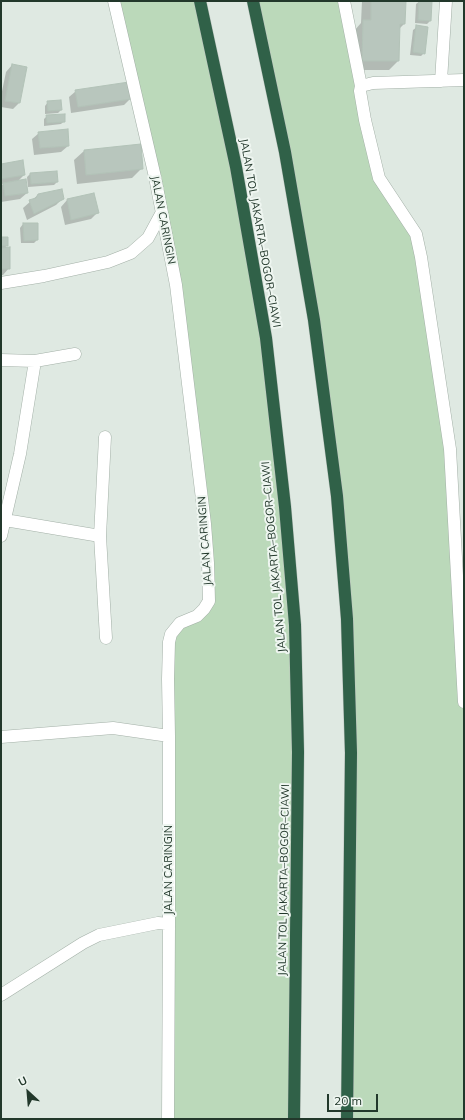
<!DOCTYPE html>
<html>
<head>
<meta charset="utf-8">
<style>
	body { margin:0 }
	#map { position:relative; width:465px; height:1120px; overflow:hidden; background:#dfe9e2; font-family:Mulish,sans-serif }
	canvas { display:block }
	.frame { position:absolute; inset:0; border:2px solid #22382b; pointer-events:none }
	.north { position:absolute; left:8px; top:1072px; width:40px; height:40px; -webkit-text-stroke:3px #eff6f1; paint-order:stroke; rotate:334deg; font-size:11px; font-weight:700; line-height:16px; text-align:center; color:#22382b }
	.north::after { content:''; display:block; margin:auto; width:14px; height:18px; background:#22382b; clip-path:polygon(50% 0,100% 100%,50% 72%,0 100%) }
	.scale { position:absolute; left:327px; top:1094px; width:51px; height:18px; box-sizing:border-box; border:2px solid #22382b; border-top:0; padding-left:5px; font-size:12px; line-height:14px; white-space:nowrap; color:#22382b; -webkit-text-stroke:3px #eff6f1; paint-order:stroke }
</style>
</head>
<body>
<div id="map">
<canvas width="465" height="1120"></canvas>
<div class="frame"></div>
<div class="north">U</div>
<div class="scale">20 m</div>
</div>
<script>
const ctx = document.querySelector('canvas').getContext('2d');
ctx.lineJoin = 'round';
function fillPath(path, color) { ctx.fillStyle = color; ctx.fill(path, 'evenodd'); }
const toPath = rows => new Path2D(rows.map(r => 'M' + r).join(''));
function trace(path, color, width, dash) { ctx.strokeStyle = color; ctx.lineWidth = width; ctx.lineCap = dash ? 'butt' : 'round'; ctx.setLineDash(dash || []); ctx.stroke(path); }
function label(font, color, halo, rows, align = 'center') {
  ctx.font = font + ' Mulish,sans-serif'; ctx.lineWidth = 4; ctx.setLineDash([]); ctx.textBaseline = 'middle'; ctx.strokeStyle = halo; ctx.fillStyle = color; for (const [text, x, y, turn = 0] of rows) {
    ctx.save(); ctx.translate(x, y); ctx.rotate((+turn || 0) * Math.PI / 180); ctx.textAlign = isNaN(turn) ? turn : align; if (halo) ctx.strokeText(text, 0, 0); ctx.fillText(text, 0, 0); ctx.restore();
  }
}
const green = toPath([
	[112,1,200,1,266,342,295,625,294,1119,168,1119,169,642,209,601,176,285],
	[253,1,344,1,379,178,416,234,450,449,464,703,464,1119,346,1119,347,619,314,320]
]);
const shadow = toPath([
	[362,1,405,1,404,24,399,29,398,61,389,70,353,70,354,31,361,23],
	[420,1,427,1,430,21,427,24,415,23,416,4],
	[417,27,424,53,421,56,410,55,413,30],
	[12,65,19,103,13,109,1,107,1,96,6,72],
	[76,91,130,99,124,105,71,113,69,97],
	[48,102,61,110,58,113,45,114,45,106],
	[47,116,64,121,61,124,44,126,44,119],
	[39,133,68,146,61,152,34,155,32,139],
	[84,151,142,168,132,178,77,184,74,160],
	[1,165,24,175,18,181,27,193,20,199,1,202,1,186,3,184,1,184],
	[30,174,57,182,54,185,28,187,27,177],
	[39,194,63,198,56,205,27,220,23,208],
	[93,194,98,212,91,219,65,225,61,207,67,200],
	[23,224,37,240,34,243,21,243,20,228],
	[1,238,7,245,4,249,9,268,3,275,1,275]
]);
const building = toPath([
	[371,1,406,1,405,24,400,24,399,61,362,61,363,20,371,20,371,1],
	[419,1,432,1,431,21,418,20,419,1],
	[416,25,428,27,425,54,413,52,416,25],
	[12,64,27,67,20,103,5,101,12,64],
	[129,82,131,99,78,107,75,90,129,82],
	[61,100,62,110,48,111,47,101,61,100],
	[65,114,65,122,47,123,46,115,65,114],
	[68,129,69,146,40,148,38,132,68,129],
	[141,144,143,169,86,175,84,150,141,144],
	[23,160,25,175,1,179,1,164,23,160],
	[57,171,58,182,31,184,30,173,57,171],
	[26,179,28,193,5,196,3,183,26,179],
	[62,189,64,199,34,214,29,200,36,198,38,194,62,189],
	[94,193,99,213,71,220,67,199,94,193],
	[23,223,38,223,38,240,24,241,23,223],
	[1,237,8,237,8,246,1,246,1,237],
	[10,247,10,269,1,269,1,248,10,247]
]);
const minor = toPath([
	[114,1,155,177,176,285,205,524,208,563,209,601,204,609,197,616,180,623,171,634,169,642,168,679,169,736,169,924,168,1119],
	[344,1,361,86],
	[464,80,373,83,361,86,360,91,365,120,379,178,416,234,421,257,450,449,464,702],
	[441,81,446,1],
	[1,283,44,276,108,262,131,253,148,238,161,214],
	[1,360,35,361,75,354],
	[105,437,100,536,106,638],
	[5,520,100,536],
	[1,536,20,454,35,361],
	[1,737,113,728,169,736],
	[1,995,83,943,99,935,158,923,169,924]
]);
const highway = toPath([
	[200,1,236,167,266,338,285,507,295,625,298,752,294,1119],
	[253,1,285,152,314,320,337,496,347,619,351,753,347,1119]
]);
const streetNames = [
	["JALAN CARINGIN",163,220,79],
	["JALAN TOL JAKARTA–BOGOR–CIAWI",260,233,80],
	["JALAN CARINGIN",205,541,-94],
	["JALAN TOL JAKARTA–BOGOR–CIAWI",274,557,-95],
	["JALAN CARINGIN",169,870,-90],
	["JALAN TOL JAKARTA–BOGOR–CIAWI",284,880,-89]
];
fillPath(green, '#bbd9ba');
fillPath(shadow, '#0003');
fillPath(building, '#b8c6bd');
trace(building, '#b2c2b7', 1);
trace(minor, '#a3b0a7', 13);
trace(highway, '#bdc3bf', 13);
trace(minor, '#fff', 12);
trace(highway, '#306148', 12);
label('11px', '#22382b', '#eff6f1', streetNames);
</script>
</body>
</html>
